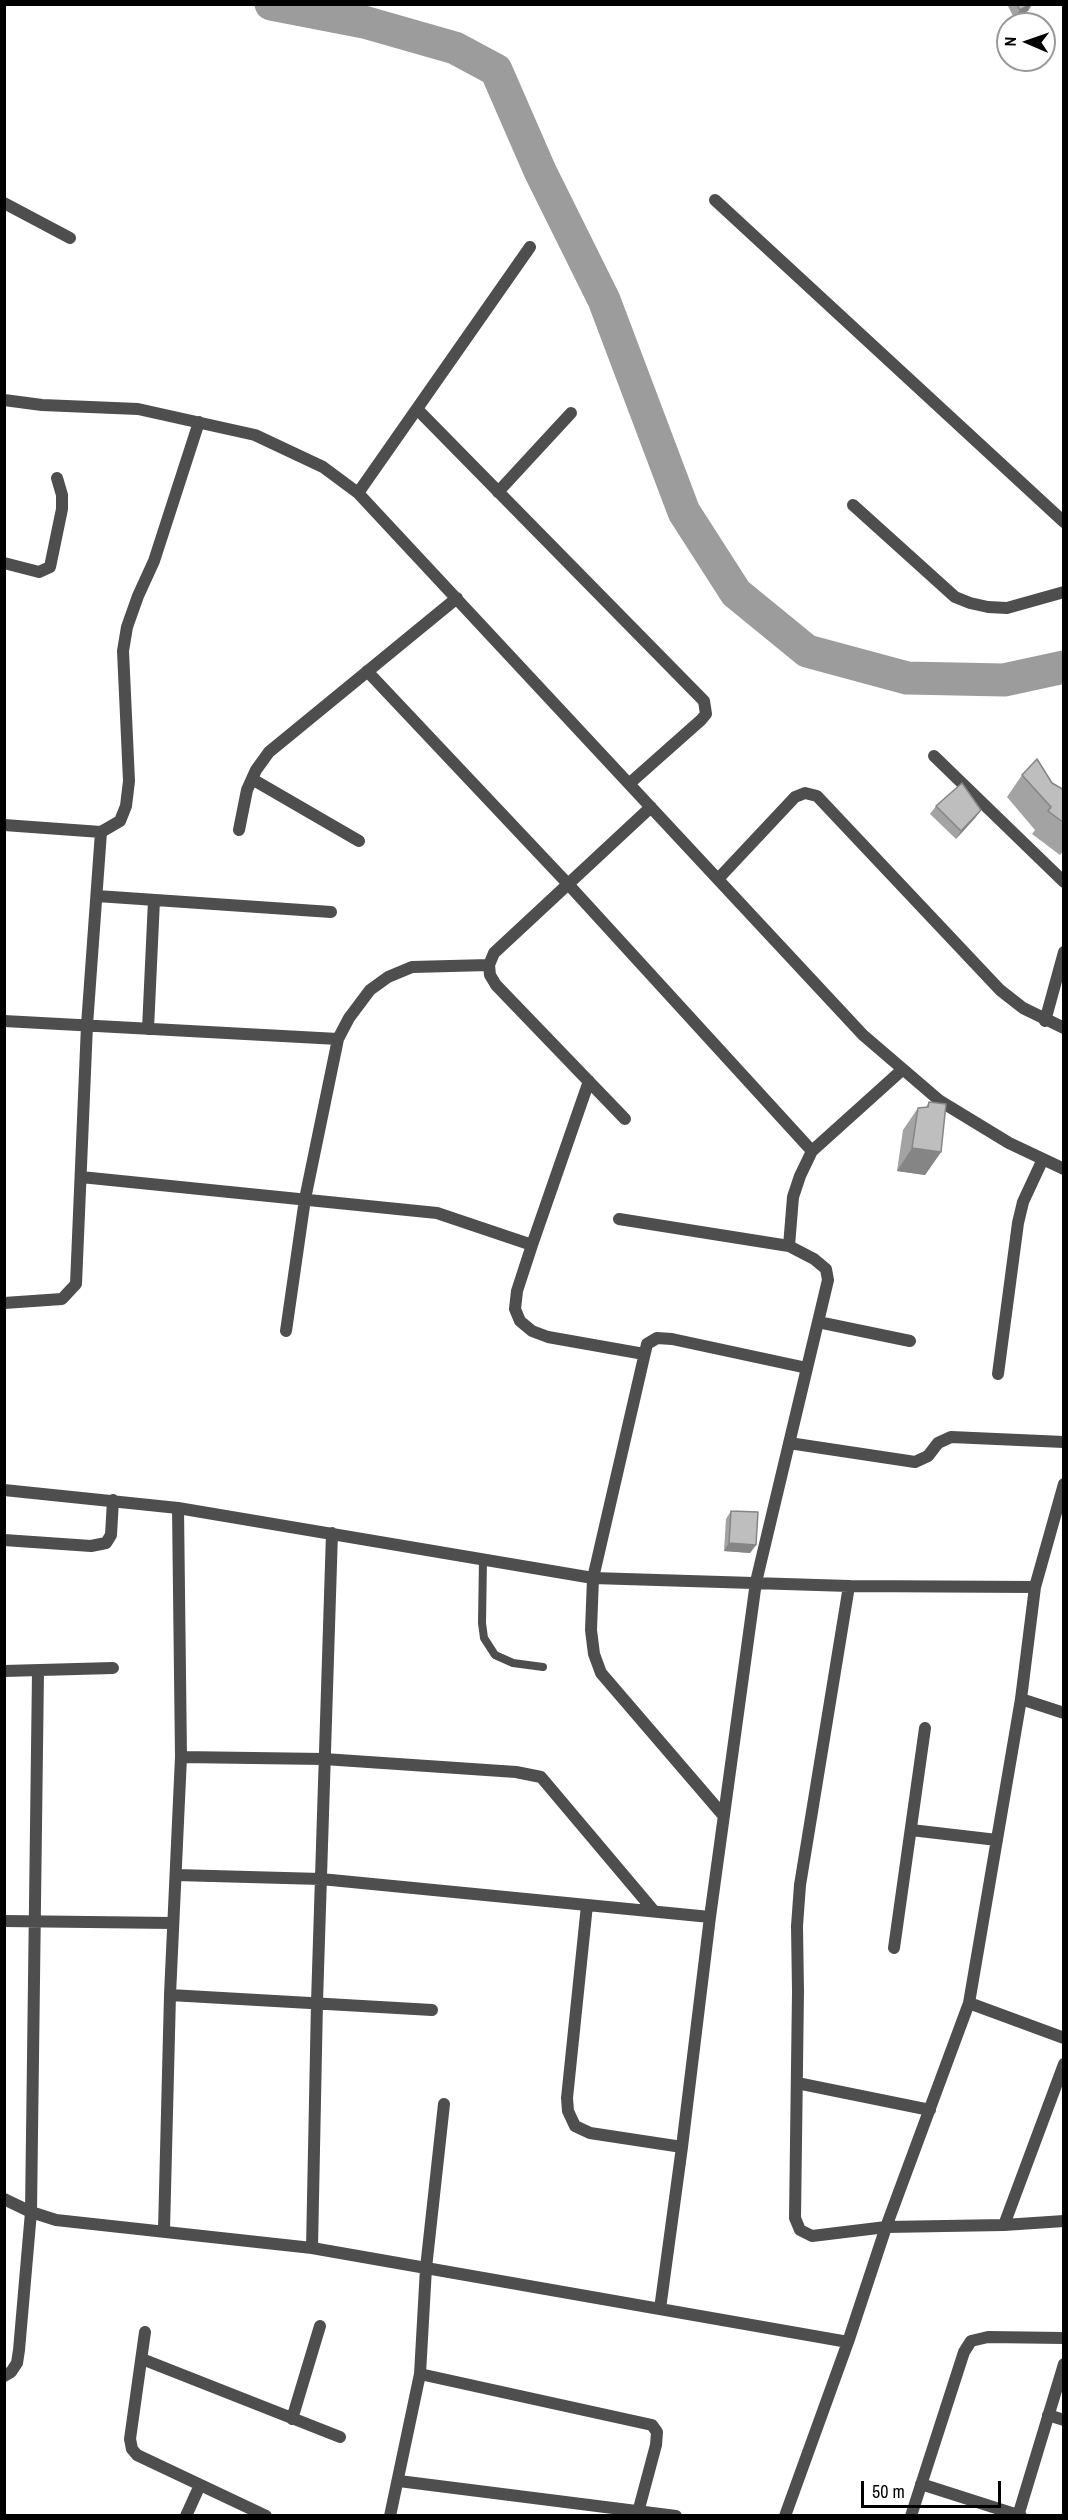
<!DOCTYPE html>
<html>
<head>
<meta charset="utf-8">
<style>
	body { margin:0 }
	#map { position:relative; width:1068px; height:2520px; overflow:hidden; background:#fff; font-family:"Archivo Narrow",sans-serif }
	canvas { display:block }
	.frame { position:absolute; inset:0; border:6px solid #000; pointer-events:none }
	.north { position:absolute; left:996px; top:12px; width:60px; height:60px; box-sizing:border-box; background:#fff; border:2px solid #999; border-radius:50%; rotate:272deg; font-size:16px; font-weight:700; line-height:24px; text-align:center; color:#000 }
	.north::after { content:''; display:block; margin:auto; width:21px; height:27px; background:#000; clip-path:polygon(50% 0,100% 100%,50% 72%,0 100%) }
	.scale { position:absolute; left:861px; top:2481px; width:140px; height:27px; box-sizing:border-box; border:3px solid #000; border-top:0; padding-left:8px; font-size:18px; line-height:21px; white-space:nowrap; color:#000; -webkit-text-stroke:4px #fff; paint-order:stroke }
</style>
</head>
<body>
<div id="map">
<canvas width="1068" height="2520"></canvas>
<div class="frame"></div>
<div class="north">N</div>
<div class="scale">50 m</div>
</div>
<script>
const ctx = document.querySelector('canvas').getContext('2d');
ctx.lineJoin = 'round';
const toPath = rows => new Path2D(rows.map(r => 'M' + r).join(''));
function trace(path, color, width, dash) { ctx.strokeStyle = color; ctx.lineWidth = width; ctx.lineCap = dash ? 'butt' : 'round'; ctx.setLineDash(dash || []); ctx.stroke(path); }
function fillPath(path, color) { ctx.fillStyle = color; ctx.fill(path, 'evenodd'); }
const river = toPath([
	[271,4,364,22,455,48,496,70,540,171,604,300,684,512,736,593,807,651,907,678,1004,680,1064,667]
]);
const service = toPath([
	[483,1559,482,1623,484,1638,495,1655,513,1663,543,1667]
]);
const minor = toPath([
	[715,200,1064,522],
	[4,203,70,238],
	[4,400,42,405,138,409,255,435,323,467,358,493,863,1035,940,1101,1009,1143,1064,1169],
	[417,409,704,701,706,714,701,720,630,783],
	[498,492,571,413],
	[358,493,530,247],
	[853,505,955,597,970,603,988,607,1007,608,1064,592],
	[4,563,39,572,50,567,62,509,62,495,57,478],
	[367,671,568,884,812,1151],
	[934,756,1064,882],
	[252,779,359,841],
	[4,825,101,832,120,821,126,806,129,781,123,651,127,627,138,596,154,561,199,422],
	[239,830,247,790,256,770,269,752,457,598],
	[718,879,795,797,805,793,817,796,1000,990,1023,1008,1064,1028],
	[97,896,331,912],
	[4,1021,338,1039],
	[1045,1021,1064,952],
	[148,1029,154,900],
	[589,1081,532,1245,517,1291,515,1309,520,1321,532,1331,548,1337,644,1354],
	[625,1119,496,985,490,975,489,965,494,953,651,807],
	[81,1177,437,1213,532,1245],
	[619,1219,789,1246,814,1259,826,1269,828,1280,756,1582,710,1917,682,2147,660,2309],
	[789,1246,793,1197,800,1176,812,1151,902,1070],
	[4,1303,62,1299,76,1284,87,1025,101,832],
	[818,1322,910,1341],
	[286,1331,305,1199,338,1039,349,1018,370,990,388,977,412,967,489,965],
	[998,1374,1018,1223,1023,1202,1043,1159],
	[789,1443,915,1462,928,1456,938,1443,951,1437,1064,1442],
	[4,1490,178,1508,593,1578,849,1586,1035,1587],
	[4,1540,91,1546,106,1543,111,1535,113,1500],
	[849,1586,800,1885,797,1926,798,1991,795,2218,800,2230,812,2236,886,2227,1004,2225,1064,2221],
	[4,1671,113,1668],
	[1021,1699,1064,1713],
	[181,1757,324,1759,516,1772,541,1777,654,1911],
	[723,1815,601,1673,594,1654,591,1630,593,1578,647,1344,657,1338,672,1339,807,1368],
	[911,1830,997,1840],
	[176,1875,321,1879,710,1917],
	[587,1905,567,2098,568,2111,575,2126,590,2133,682,2147],
	[4,1921,173,1923],
	[894,1948,925,1728],
	[170,1995,432,2010],
	[969,2003,1064,2038],
	[797,2083,930,2110],
	[4,2199,31,2212,56,2220,312,2248,848,2342],
	[1004,2225,1064,2064],
	[164,2230,170,1995,181,1757,178,1508],
	[312,2248,317,2002,332,1533],
	[145,2332,130,2439,132,2449,137,2455,266,2516],
	[142,2359,340,2437],
	[420,2374,652,2425,657,2432,656,2445,637,2516],
	[4,2376,11,2372,17,2363,19,2350,31,2212,38,1672],
	[1048,2415,1064,2420],
	[292,2419,320,2326],
	[399,2481,676,2516],
	[921,2484,1021,2516],
	[186,2516,200,2485],
	[390,2516,420,2374,426,2268,444,2104],
	[785,2516,848,2342,886,2227,969,2003,1021,1699,1035,1587,1064,1484],
	[911,2516,964,2352,971,2341,988,2337,1064,2338],
	[1018,2516,1064,2364]
]);
const wall = toPath([
	[1007,4,1032,4,1028,11,1014,18],
	[1022,775,1052,783,1064,790,1064,850,1060,855,1032,834,1035,830,1007,797],
	[936,806,981,810,975,818,956,839,930,814],
	[929,1102,941,1152,925,1175,897,1171,903,1130,918,1108,926,1107],
	[731,1511,756,1545,750,1553,724,1551,726,1519]
]);
const shadedWall = toPath([
	[1030,4,1032,4,1028,11,1014,18,1020,10],
	[981,810,975,818,956,839,961,831],
	[912,1148,941,1152,925,1175,897,1171],
	[729,1543,756,1545,750,1553,724,1551]
]);
const building = toPath([
	[1017,4,1030,4,1020,10,1017,4],
	[1037,759,1052,783,1064,790,1064,823,1048,811,1051,807,1022,775,1037,759],
	[962,783,981,810,961,831,936,806,962,783],
	[929,1102,946,1104,941,1152,912,1148,918,1108,928,1107,929,1102],
	[731,1511,758,1512,756,1545,729,1543,731,1511]
]);
trace(river, '#9c9c9c', 33);
trace(service, '#4e4e4e', 8);
trace(minor, '#4e4e4e', 12);
fillPath(wall, '#a3a3a3');
fillPath(shadedWall, '#858585');
fillPath(building, '#bebebe');
trace(building, '#858585', 1.5);
</script>
</body>
</html>
